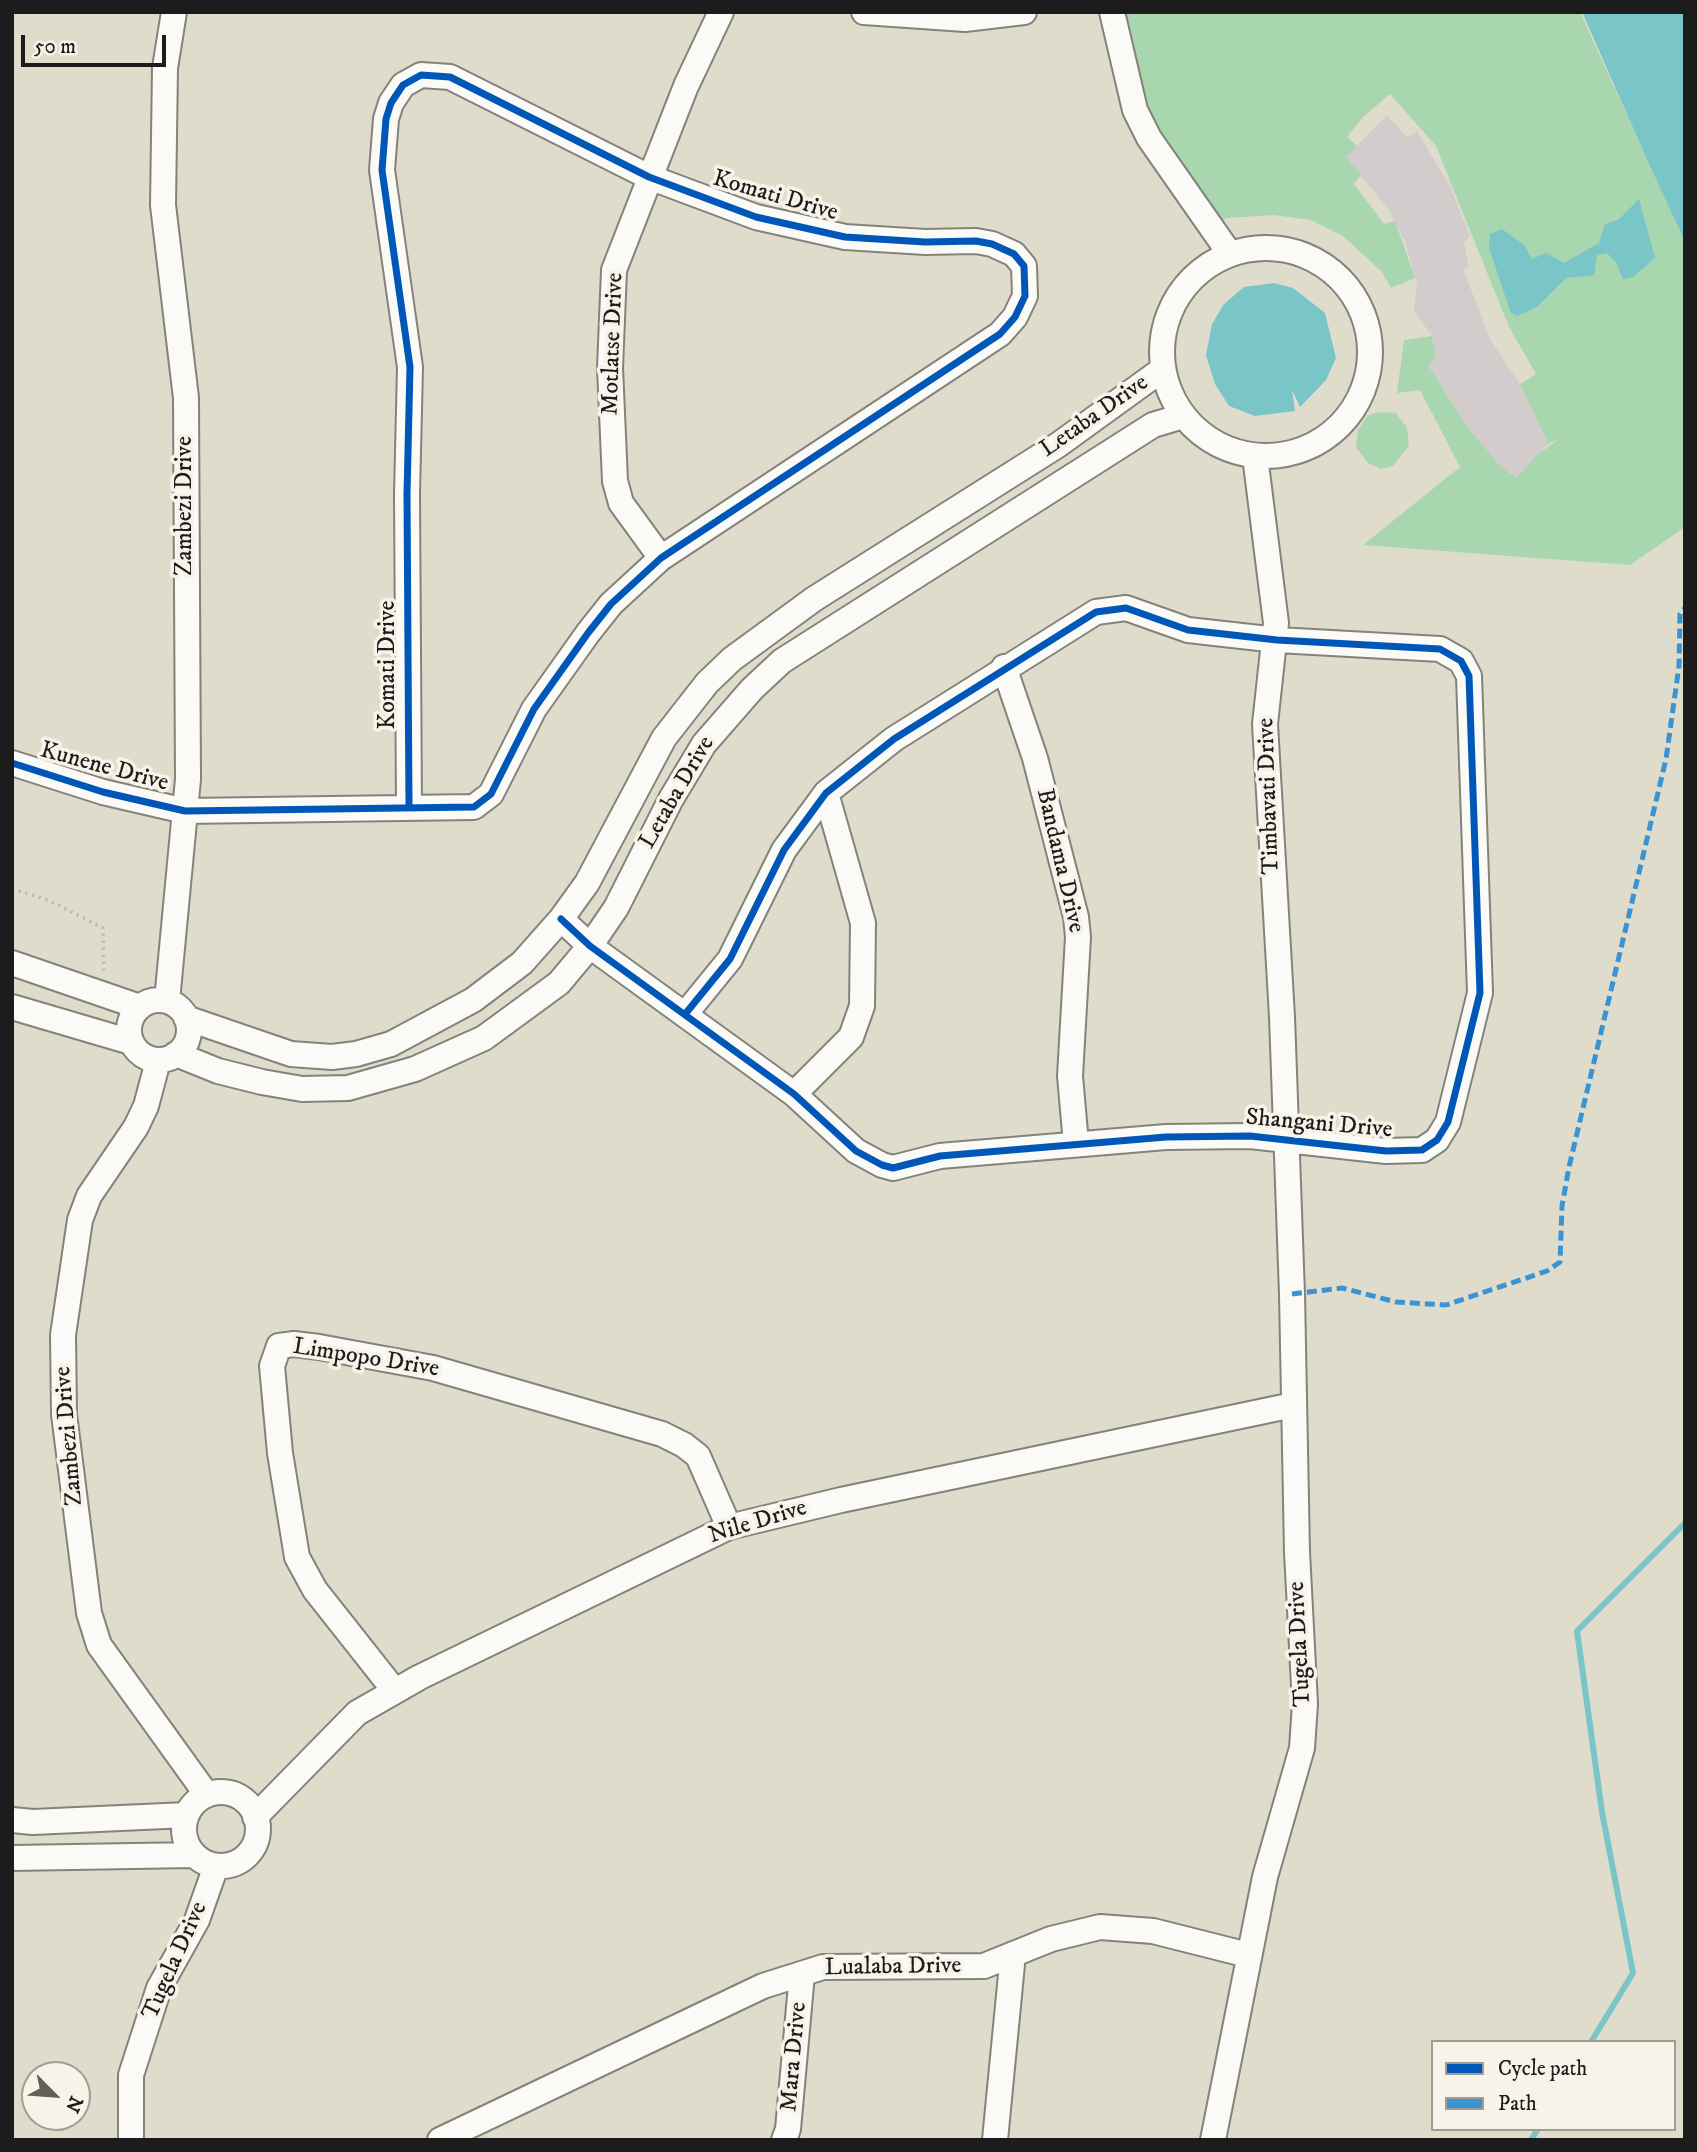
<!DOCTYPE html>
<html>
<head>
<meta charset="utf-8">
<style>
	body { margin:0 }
	#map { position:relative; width:1697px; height:2152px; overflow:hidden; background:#e0dccb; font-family:"IM FELL DW Pica",serif }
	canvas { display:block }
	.frame { position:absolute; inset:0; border:14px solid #1c1c1c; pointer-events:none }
	.legend { position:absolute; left:1431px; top:2040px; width:245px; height:91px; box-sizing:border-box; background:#f7f3e8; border:2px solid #9f9d96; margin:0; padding:9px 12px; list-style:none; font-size:21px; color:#1c1c1c }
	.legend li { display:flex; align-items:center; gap:14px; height:35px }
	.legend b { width:35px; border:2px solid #9f9d96 }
	.north { position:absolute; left:21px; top:2061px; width:70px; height:70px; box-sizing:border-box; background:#f7f3e8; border:2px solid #9f9d96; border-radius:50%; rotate:115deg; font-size:19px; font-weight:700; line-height:28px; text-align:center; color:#1c1c1c }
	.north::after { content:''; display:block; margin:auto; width:24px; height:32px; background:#615f59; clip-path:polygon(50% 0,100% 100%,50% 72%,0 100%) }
	.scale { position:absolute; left:21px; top:35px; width:145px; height:32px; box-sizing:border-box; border:4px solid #1c1c1c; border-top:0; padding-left:9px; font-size:21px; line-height:24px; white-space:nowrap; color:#1c1c1c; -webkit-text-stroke:5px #f7f3e8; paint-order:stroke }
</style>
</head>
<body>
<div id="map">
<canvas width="1697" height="2152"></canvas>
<div class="frame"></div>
<ul class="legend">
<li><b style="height:9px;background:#0057b8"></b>Cycle path</li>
<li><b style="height:9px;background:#3a94d4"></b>Path</li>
</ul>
<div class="north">N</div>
<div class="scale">50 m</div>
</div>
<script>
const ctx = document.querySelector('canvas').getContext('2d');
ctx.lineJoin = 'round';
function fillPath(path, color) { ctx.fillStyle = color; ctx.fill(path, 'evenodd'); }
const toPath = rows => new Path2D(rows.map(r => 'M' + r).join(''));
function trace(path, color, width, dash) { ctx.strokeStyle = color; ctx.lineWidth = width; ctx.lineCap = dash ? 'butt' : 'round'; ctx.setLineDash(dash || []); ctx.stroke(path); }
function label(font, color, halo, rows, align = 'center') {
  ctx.font = font + ' "IM FELL DW Pica",serif'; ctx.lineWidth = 7; ctx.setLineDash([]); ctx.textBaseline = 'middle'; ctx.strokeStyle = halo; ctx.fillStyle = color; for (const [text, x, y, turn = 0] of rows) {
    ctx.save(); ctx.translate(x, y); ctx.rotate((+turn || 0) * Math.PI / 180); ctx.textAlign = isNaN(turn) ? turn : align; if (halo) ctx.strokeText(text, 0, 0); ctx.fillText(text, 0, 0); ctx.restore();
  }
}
const green = toPath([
	[1112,12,1580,12,1685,242,1685,527,1630,565,1363,545,1460,467,1420,390,1397,393,1404,340,1432,336,1436,358,1428,365,1469,429,1510,474,1559,439,1548,444,1520,384,1536,374,1509,327,1436,146,1390,94,1363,117,1347,137,1357,146,1361,175,1354,184,1384,224,1395,221,1415,278,1391,288,1382,272,1343,236,1311,220,1274,215,1227,218,1211,226,1149,138],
	[1380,412,1396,413,1407,428,1409,446,1393,466,1381,469,1368,463,1356,447,1358,430,1368,415]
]);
const water = toPath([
	[1582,12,1685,12,1685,242,1645,155],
	[1639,199,1655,258,1633,277,1623,279,1616,262,1607,253,1597,255,1594,275,1566,278,1538,306,1517,316,1511,313,1489,248,1490,234,1502,229,1524,245,1532,259,1546,253,1564,263,1599,243,1605,224,1618,220],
	[1274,283,1293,288,1325,313,1336,358,1326,380,1300,407,1292,390,1295,411,1255,416,1229,406,1215,384,1206,355,1212,324,1224,304,1244,287]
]);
const stream = toPath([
	[1591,2042,1633,1973,1602,1812,1577,1631,1685,1523],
	[1531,2140,1538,2129]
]);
const building = toPath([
	[1387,115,1408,138,1417,131,1451,188,1470,237,1464,243,1469,267,1463,269,1491,341,1520,384,1548,444,1516,478,1498,464,1464,422,1428,365,1436,358,1432,336,1414,311,1417,285,1405,242,1389,210,1346,157]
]);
const path = toPath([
	[12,889,48,900,103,928,104,974]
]);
const minor = toPath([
	[864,12,965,19,1024,12],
	[1112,12,1135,110,1149,138,1230,254],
	'1162 352a104 104 0 1 1 208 0a104 104 0 1 1-208 0Z',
	[661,558,621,503,615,481,610,368,614,270,686,86,721,12],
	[1004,667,1035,758,1076,917,1078,937,1070,1076,1076,1144],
	[12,763,103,792,185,811,474,807,491,794,534,709,588,633,611,604,661,558,1000,334,1015,317,1025,296,1024,266,1014,254,992,244,976,241,925,242,845,237,756,217,649,177,450,77,421,75,403,85,391,103,386,119,382,170,410,367,407,494,409,807],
	[561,919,590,946,794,1094,856,1151,882,1165,893,1168,940,1156,1166,1137,1250,1136,1386,1151,1422,1150,1437,1140,1448,1122,1480,993,1469,676,1461,661,1440,649,1277,640,1188,630,1126,608,1096,612,894,739,826,793,784,850,730,959,686,1013],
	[12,963,140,1007],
	'129 1030a30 30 0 1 1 60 0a30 30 0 1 1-60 0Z',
	[167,1001,188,779,186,398,163,205,165,68,174,12],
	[12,1007,131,1042],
	[186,1018,291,1054,332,1057,356,1054,391,1044,473,1000,522,963,561,919,587,883,664,738,707,683,732,659,814,599,1058,445,1163,369],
	[176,1054,218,1071,262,1082,302,1089,348,1088,415,1069,484,1038,559,983,590,946,616,908,671,799,704,744,752,689,782,661,1153,425,1183,416],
	[158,1061,146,1106,136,1127,89,1196,80,1220,63,1335,64,1414,89,1613,99,1645,207,1795],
	[794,1094,851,1037,862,1006,863,923,826,793],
	[394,1690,315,1590,297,1557,280,1453,272,1366,279,1346,294,1344,319,1347,433,1368,662,1434,684,1445,698,1456,729,1527],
	'184 1829a37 37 0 1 1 74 0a37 37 0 1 1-74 0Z',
	[255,1817,357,1713,420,1677,729,1527,841,1500,1293,1405],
	[12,1820,33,1822,187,1815],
	[12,1858,194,1855],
	[131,2140,131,2075,159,1988,197,1920,216,1866],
	[440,2140,763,1986,823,1967,984,1966,1051,1939,1100,1927,1153,1931,1248,1955],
	[784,2140,788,2129,802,1974],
	[995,2140,1013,1954],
	[1213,2140,1265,1877,1302,1748,1305,1704,1297,1552,1292,1294,1282,1017,1265,724,1276,623,1255,456]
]);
const quiet = toPath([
	[1292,1294,1342,1288,1396,1302,1446,1305,1547,1271,1560,1262,1562,1206,1569,1167,1666,759,1679,666,1680,614,1685,608]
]);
const cycleway = toPath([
	[12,763,103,792,185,811,474,807,491,794,534,709,588,633,611,604,661,558,1000,334,1015,317,1025,296,1024,266,1014,254,992,244,976,241,925,242,845,237,756,217,649,177,450,77,421,75,403,85,391,103,386,119,382,170,410,367,407,494,409,807],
	[561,919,590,946,794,1094,856,1151,882,1165,893,1168,940,1156,1166,1137,1250,1136,1386,1151,1422,1150,1437,1140,1448,1122,1480,993,1469,676,1461,661,1440,649,1277,640,1188,630,1126,608,1096,612,894,739,826,793,784,850,730,959,686,1013]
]);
const streetNames = [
	["Komati Drive",775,197,16],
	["Motlatse Drive",614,344,-88],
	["Letaba Drive",1095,417,-35],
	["Zambezi Drive",186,506,-90],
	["Komati Drive",389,665,-90],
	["Kunene Drive",104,768,15],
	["Letaba Drive",678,793,-60],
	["Timbavati Drive",1270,796,-92],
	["Bandama Drive",1059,861,77],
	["Shangani Drive",1319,1125,5],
	["Limpopo Drive",366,1359,9],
	["Zambezi Drive",70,1436,-95],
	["Nile Drive",758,1523,-17],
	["Tugela Drive",1301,1644,-93],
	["Tugela Drive",176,1961,-66],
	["Lualaba Drive",893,1968,-1],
	["Mara Drive",795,2057,-85]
];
fillPath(green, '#a7d6af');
fillPath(water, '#79c5c8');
trace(stream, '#79c5c8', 6);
fillPath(building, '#d2cccc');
trace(minor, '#84827a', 28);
trace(path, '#b7b7b3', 3.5, [2, 5]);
trace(minor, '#fafaf7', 24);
trace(quiet, '#3a94d4', 5, [10, 5]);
trace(cycleway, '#0057b8', 7);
label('24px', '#1c1c1c', '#f7f3e8', streetNames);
</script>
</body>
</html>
